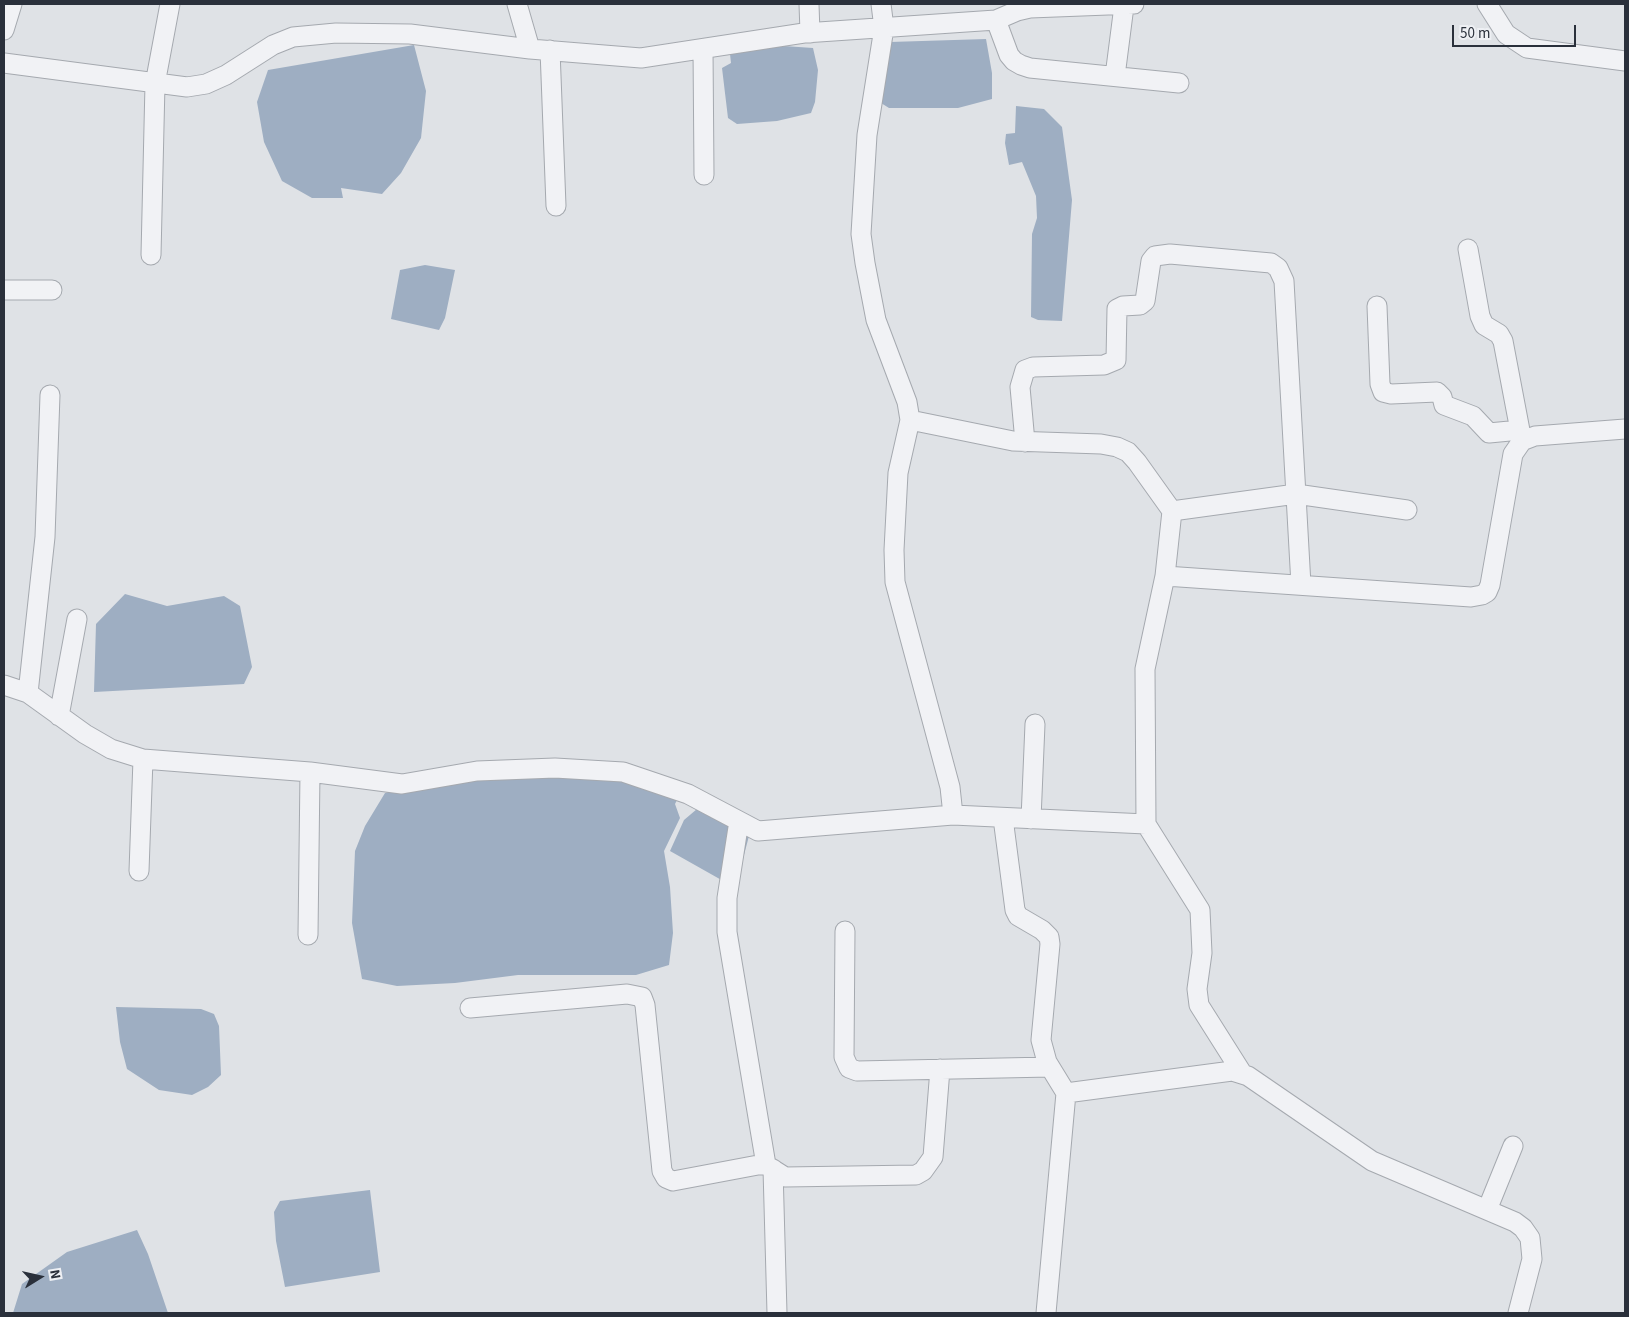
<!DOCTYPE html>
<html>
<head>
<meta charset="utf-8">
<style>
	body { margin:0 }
	#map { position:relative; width:1629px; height:1317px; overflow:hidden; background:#dfe2e6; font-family:"Source Sans 3",sans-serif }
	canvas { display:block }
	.frame { position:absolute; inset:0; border:5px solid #2a303b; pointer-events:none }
	.north { position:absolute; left:15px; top:1252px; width:50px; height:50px; -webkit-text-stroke:4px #eef0f4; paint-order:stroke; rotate:80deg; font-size:14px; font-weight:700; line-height:20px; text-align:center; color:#2a303b }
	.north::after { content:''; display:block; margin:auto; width:18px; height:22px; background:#2a303b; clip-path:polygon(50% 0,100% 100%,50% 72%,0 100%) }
	.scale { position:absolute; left:1452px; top:25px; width:124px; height:22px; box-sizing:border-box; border:2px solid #2a303b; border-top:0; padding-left:6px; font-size:15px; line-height:18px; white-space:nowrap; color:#2a303b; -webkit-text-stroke:4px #eef0f4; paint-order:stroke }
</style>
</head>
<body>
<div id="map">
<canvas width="1629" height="1317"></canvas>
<div class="frame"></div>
<div class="north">N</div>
<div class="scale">50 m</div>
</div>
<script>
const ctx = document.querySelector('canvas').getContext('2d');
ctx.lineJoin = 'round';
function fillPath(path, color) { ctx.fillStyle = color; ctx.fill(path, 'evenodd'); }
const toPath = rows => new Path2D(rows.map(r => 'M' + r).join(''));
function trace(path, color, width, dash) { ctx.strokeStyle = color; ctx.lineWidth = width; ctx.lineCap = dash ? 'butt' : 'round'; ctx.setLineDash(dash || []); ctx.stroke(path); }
const water = toPath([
	[986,39,992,73,992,99,958,108,889,108,873,98,890,42],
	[414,45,426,91,421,138,401,173,382,194,341,188,343,198,312,198,282,181,264,142,257,102,268,70],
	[784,46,813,48,818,70,815,102,811,113,777,121,737,124,728,118,722,68,731,63,730,54],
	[1016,106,1044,109,1062,127,1072,200,1062,321,1038,320,1031,317,1032,234,1037,218,1036,196,1022,162,1009,165,1005,143,1006,134,1015,133],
	[425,265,455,270,445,318,439,330,391,319,400,270],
	[125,594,167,606,224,596,240,606,252,667,244,684,94,692,96,624],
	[623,772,677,800,675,804,680,818,664,851,670,887,673,933,669,965,636,975,518,975,455,983,397,986,362,979,352,923,355,851,365,826,385,793,449,776],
	[697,809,749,836,740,870,725,882,670,851,684,820],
	[116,1007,201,1009,214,1014,219,1026,221,1075,208,1087,192,1095,159,1090,127,1069,120,1042],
	[370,1190,380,1272,285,1287,276,1241,274,1212,280,1201],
	[137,1230,148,1254,168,1313,13,1313,22,1284,67,1252]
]);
const minor = toPath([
	[517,4,530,49],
	[809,4,810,33],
	[881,4,884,28,867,135,861,234,865,263,876,320,907,402,910,420,898,473,894,550,895,582,950,787,953,815],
	[1487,4,1506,34,1527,48,1625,61],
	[996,20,1009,55,1014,61,1021,65,1030,68,1179,83],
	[4,30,12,4],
	[703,49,704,175],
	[550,50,556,206],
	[4,63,187,87,206,84,226,75,273,45,293,37,336,33,410,34,530,49,641,58,804,33,996,20,1017,11,1030,8,1134,4],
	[1115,76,1124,6],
	[1468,249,1480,316,1484,325,1499,334,1503,341,1522,441],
	[151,255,155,84,170,4],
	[4,290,52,290],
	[1377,306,1380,384,1383,392,1391,394,1437,392,1442,397,1444,405,1473,416,1489,433,1520,430],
	[910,420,1013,441,1101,444,1117,447,1128,452,1137,462,1172,511,1165,576,1145,669,1146,824,1200,910,1202,953,1197,989,1199,1005,1242,1073],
	[1025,442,1020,387,1025,370,1033,367,1104,365,1116,360,1117,309,1123,306,1140,305,1145,301,1151,261,1155,256,1170,254,1271,263,1278,268,1284,281,1301,585],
	[1172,511,1296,494,1407,510],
	[1165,576,1471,597,1482,595,1487,592,1490,585,1513,454,1522,441,1535,436,1625,429],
	[4,685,28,693,85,734,111,749,143,759,310,772,402,784,477,771,555,768,623,772,688,794,758,831,953,815,1146,824],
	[28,693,45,537,50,395],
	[59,716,77,619],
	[1003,818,1015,910,1018,916,1042,930,1049,937,1050,944,1041,1040,1047,1062,1066,1093,1046,1313],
	[1031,819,1035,724],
	[739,821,727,898,727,932,766,1165],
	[139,871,143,759],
	[845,931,844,1057,849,1068,857,1071,1050,1067],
	[308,935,310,772],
	[470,1008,627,994,642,997,645,1005,662,1171,666,1178,673,1181,758,1165,766,1165,785,1177,916,1175,923,1171,933,1157,940,1069],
	[1066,1093,1232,1071,1248,1076,1372,1161,1515,1222,1523,1228,1530,1238,1532,1259,1518,1313],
	[773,1169,777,1313],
	[1487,1210,1513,1146]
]);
fillPath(water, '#9eaec2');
trace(minor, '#a5a9af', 21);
trace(minor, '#f1f2f5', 19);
</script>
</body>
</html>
